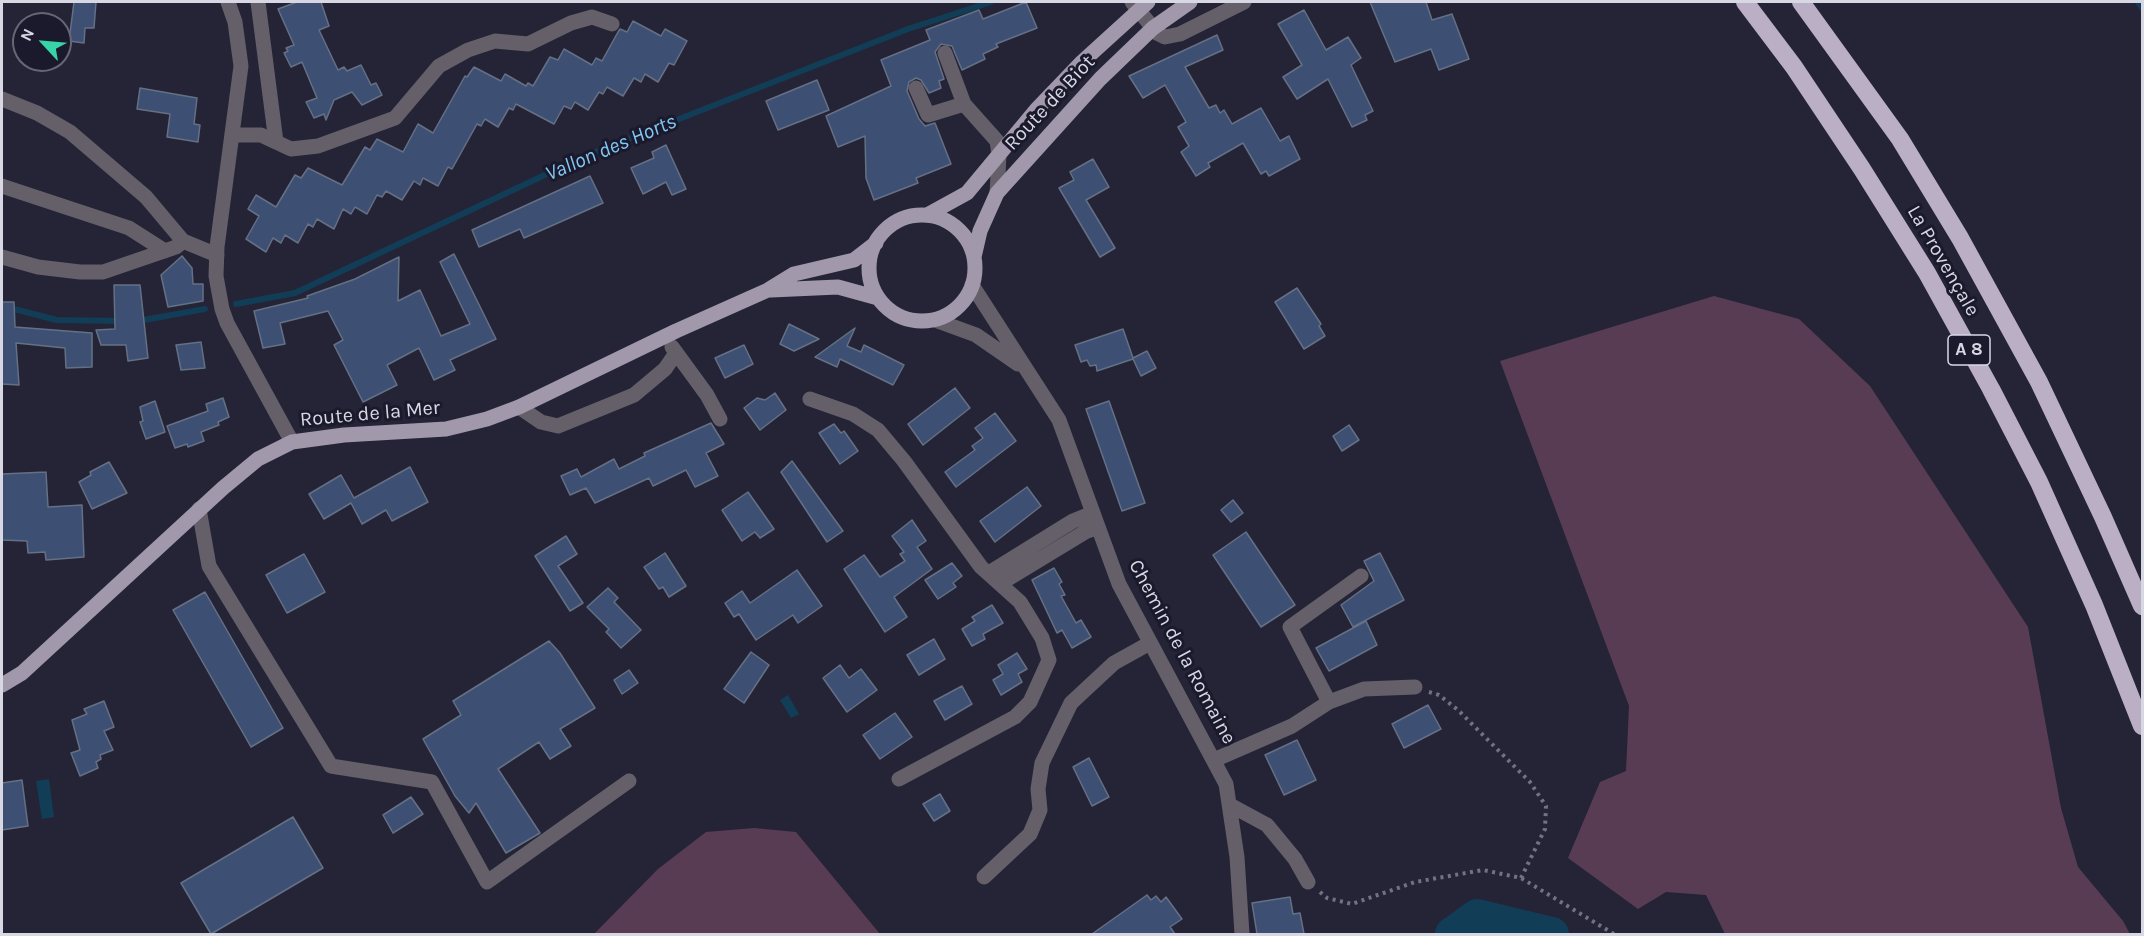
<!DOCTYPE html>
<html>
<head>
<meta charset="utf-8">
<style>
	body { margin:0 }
	#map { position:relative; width:2144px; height:936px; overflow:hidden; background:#242436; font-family:Karla,sans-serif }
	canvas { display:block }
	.frame { position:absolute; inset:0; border:3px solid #d8d8e5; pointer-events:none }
	.north { position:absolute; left:12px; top:12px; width:60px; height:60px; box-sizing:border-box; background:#1b1a2c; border:2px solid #676676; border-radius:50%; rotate:296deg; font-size:16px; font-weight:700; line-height:24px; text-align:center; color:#d8d8e5 }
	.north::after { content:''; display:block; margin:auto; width:21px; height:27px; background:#36d4a7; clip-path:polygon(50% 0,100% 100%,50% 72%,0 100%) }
</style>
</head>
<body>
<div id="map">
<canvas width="2144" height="936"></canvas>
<div class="frame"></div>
<div class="north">N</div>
</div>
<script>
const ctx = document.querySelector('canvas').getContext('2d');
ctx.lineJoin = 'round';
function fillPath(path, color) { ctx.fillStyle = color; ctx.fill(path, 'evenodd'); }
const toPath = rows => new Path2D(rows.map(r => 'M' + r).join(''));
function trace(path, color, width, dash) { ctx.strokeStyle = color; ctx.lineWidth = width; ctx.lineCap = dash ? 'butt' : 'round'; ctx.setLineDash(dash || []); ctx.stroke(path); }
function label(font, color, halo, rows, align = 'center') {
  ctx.font = font + ' Karla,sans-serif'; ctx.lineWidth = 6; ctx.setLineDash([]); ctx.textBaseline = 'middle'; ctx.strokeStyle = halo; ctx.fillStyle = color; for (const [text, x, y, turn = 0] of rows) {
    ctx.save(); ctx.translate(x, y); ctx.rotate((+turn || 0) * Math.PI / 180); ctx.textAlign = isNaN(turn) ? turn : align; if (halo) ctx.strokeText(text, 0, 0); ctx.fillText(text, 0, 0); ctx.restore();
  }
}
const green = toPath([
	[1714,296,1799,319,1870,386,2028,627,2061,808,2078,867,2123,921,2130,934,1725,934,1706,895,1666,892,1638,909,1568,858,1600,782,1626,771,1629,706,1500,361],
	[754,828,796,832,880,934,594,934,658,869,706,832]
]);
const water = toPath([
	[788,695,799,714,791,718,780,700],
	[49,779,54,817,42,819,36,781]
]);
const stream = toPath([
	[2138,2,2142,8],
	[236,304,295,293,585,156,908,29,991,2],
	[2,306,57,320,122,321],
	[138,321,205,309]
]);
const river = toPath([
	[1452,934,1477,916,1552,934]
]);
const building = toPath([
	[74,2,96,2,94,28,85,28,84,43,69,41,74,2],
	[297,2,321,2,329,26,319,30,338,70,344,67,347,71,361,65,371,85,376,83,382,95,362,105,352,92,334,100,326,120,324,114,314,118,306,102,317,98,302,62,291,67,284,53,288,51,286,48,294,45,278,9,297,2],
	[1026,2,1037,28,996,44,998,47,983,54,985,59,962,70,952,46,941,44,935,52,944,79,939,81,941,88,929,93,921,80,916,78,909,82,907,91,919,119,925,126,935,123,951,164,916,178,918,183,874,200,866,178,865,136,838,147,826,116,891,86,881,60,930,40,926,30,979,10,983,19,1026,2],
	[1370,2,1426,2,1432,20,1452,14,1469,59,1439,70,1431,49,1395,62,1370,2],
	[1304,10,1326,50,1348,37,1361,58,1351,65,1373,111,1365,115,1367,120,1352,127,1328,79,1297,99,1283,77,1302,65,1278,24,1304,10],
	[633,21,661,36,665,29,687,41,674,65,669,63,658,82,645,74,641,82,634,78,623,96,607,87,603,94,599,92,588,110,575,102,571,109,564,106,554,124,516,104,513,110,509,108,498,127,485,119,481,126,477,124,452,169,448,167,438,186,423,178,420,185,414,181,402,200,386,191,382,197,377,195,367,214,355,207,351,214,343,209,334,229,317,219,313,227,308,224,298,243,285,235,281,243,273,238,266,252,246,239,259,216,248,209,256,195,276,207,295,175,301,178,308,168,342,185,365,147,370,150,377,139,403,152,418,124,433,133,465,76,467,77,474,67,501,81,505,74,526,86,528,83,533,86,550,57,558,60,564,49,592,65,596,58,602,61,618,32,620,29,627,32,633,21],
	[1217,35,1223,50,1185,67,1209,108,1216,105,1220,113,1224,110,1232,124,1261,108,1280,141,1289,136,1300,159,1269,176,1266,171,1261,174,1243,143,1208,163,1210,167,1196,176,1181,152,1189,146,1178,127,1186,122,1165,85,1143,98,1129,76,1217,35],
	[817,80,829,110,778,130,766,101,817,80],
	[140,88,197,98,194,124,200,125,198,142,167,137,170,114,137,109,140,88],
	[666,145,686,189,672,195,666,182,643,194,631,168,654,158,652,152,666,145],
	[1093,159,1109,187,1086,200,1115,248,1100,257,1059,188,1074,180,1070,172,1093,159],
	[590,176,603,203,524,238,520,229,479,247,472,230,590,176],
	[454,254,496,339,450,360,455,370,434,380,419,348,387,365,397,385,363,402,334,345,343,340,328,311,280,323,285,344,263,348,254,311,308,298,307,296,355,279,399,257,398,301,420,290,441,336,470,324,440,262,454,254],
	[182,256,192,268,193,284,203,284,203,301,168,307,161,275,182,256],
	[114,285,140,285,148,358,128,361,126,345,101,345,96,330,115,329,114,285],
	[1297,288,1321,324,1319,326,1325,336,1304,349,1275,302,1297,288],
	[2,302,14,302,15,327,92,333,92,367,66,368,65,348,16,343,19,385,2,384,2,302],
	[789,324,819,339,794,351,780,344,789,324],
	[855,328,847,346,861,352,864,345,904,365,893,385,840,359,837,367,815,357,855,328],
	[1123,329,1133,358,1147,351,1156,368,1141,376,1133,359,1097,371,1096,365,1090,366,1087,360,1081,362,1075,345,1123,329],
	[201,342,205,368,181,370,176,345,201,342],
	[744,345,753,364,725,378,715,358,744,345],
	[955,388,970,408,923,445,908,424,955,388],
	[775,393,786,410,760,430,744,408,757,398,765,400,775,393],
	[223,398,229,417,218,422,219,425,201,432,204,441,188,447,187,444,175,448,167,426,208,411,206,404,223,398],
	[155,401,165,432,146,439,140,422,143,421,140,407,155,401],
	[1109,401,1145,503,1122,511,1086,409,1109,401],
	[995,413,1016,441,956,487,945,472,975,450,972,446,983,438,975,428,995,413],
	[711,423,724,444,706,453,718,476,695,487,686,470,653,486,649,478,595,503,586,488,570,495,561,476,577,469,581,477,614,459,619,469,645,456,644,453,711,423],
	[834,424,841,433,844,431,858,451,840,464,819,433,834,424],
	[1349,425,1359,440,1342,451,1333,436,1349,425],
	[792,461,843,531,827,542,781,472,792,461],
	[109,462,127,493,92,509,79,482,91,475,90,472,109,462],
	[410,467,428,502,392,521,386,510,362,524,351,503,324,519,309,494,341,475,354,498,410,467],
	[46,472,48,507,82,505,84,557,46,560,45,552,28,553,27,541,2,540,2,474,46,472],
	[1027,487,1041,506,995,542,980,521,1027,487],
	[748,492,774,529,760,538,755,532,742,541,722,510,748,492],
	[1233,500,1243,513,1231,522,1221,510,1233,500],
	[912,520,926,541,917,547,932,569,894,597,907,617,885,632,844,569,864,555,880,577,905,561,900,554,904,552,892,536,912,520],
	[1246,532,1295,605,1261,627,1213,555,1246,532],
	[566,536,577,554,558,566,583,603,570,611,535,556,566,536],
	[665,553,686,586,669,597,663,587,659,589,644,567,665,553],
	[1380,553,1404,600,1353,627,1341,605,1374,581,1364,561,1380,553],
	[304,554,325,592,287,613,266,575,304,554],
	[952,563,962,576,953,583,956,587,938,599,925,580,952,563],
	[1054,568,1062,582,1059,584,1065,595,1061,596,1076,623,1081,620,1091,637,1072,648,1062,630,1057,633,1032,580,1054,568],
	[797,570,822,606,798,623,793,615,756,640,739,614,734,617,725,603,742,591,750,603,797,570],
	[608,588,618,598,614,602,641,630,621,648,606,632,609,629,587,607,608,588],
	[205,592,283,728,251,747,173,610,205,592],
	[992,605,1003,623,983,634,985,639,972,646,962,629,975,621,972,617,992,605],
	[1366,621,1377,645,1329,671,1316,648,1366,621],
	[934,639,945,659,919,675,907,655,934,639],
	[549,641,560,653,595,708,560,729,571,746,550,759,539,742,498,769,540,833,506,853,476,803,469,813,455,796,423,739,461,715,453,701,549,641],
	[751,652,769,665,744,703,724,689,751,652],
	[1017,653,1027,669,1018,674,1022,682,1001,695,993,680,1003,674,998,665,1017,653],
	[840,665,849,678,861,669,877,690,847,712,823,678,840,665],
	[629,670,638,683,622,694,614,680,629,670],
	[962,686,972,704,945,720,934,701,962,686],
	[104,701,114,727,104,731,113,750,100,755,101,759,96,762,98,768,80,776,71,753,80,750,72,720,87,714,84,709,104,701],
	[1428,705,1441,729,1404,748,1392,724,1428,705],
	[895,713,912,737,880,759,863,735,895,713],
	[1297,740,1316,780,1284,795,1265,755,1297,740],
	[1089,758,1109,797,1092,806,1073,767,1089,758],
	[22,780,28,826,2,830,2,783,22,780],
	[940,794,950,811,934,821,923,804,940,794],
	[411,797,423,814,393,833,383,815,411,797],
	[293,817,323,868,211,934,181,883,293,817],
	[1147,895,1151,900,1156,896,1161,902,1166,897,1182,919,1170,927,1175,934,1092,934,1147,895],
	[1290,897,1293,914,1300,913,1304,934,1257,934,1252,903,1290,897]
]);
const path = toPath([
	[1429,692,1439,695,1458,710,1530,782,1546,806,1545,829,1521,878],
	[1320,892,1327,898,1352,904,1415,882,1483,870,1521,878,1614,934]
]);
const minor = toPath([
	[228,2,235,22,241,66,217,247,216,276,222,309,227,323,292,442],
	[258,2,276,142],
	[1132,2,1157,33,1165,37,1180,34,1244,2],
	[945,53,964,104,997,141,999,155,997,193],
	[916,88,928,115,964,104],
	[2,99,37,113,70,132,146,197,183,241,217,255],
	[233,135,261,135,291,149,318,146,395,118,439,66,468,50,495,41,528,44,571,23,592,17,612,24],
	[2,186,129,228,165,251],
	[2,257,38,267,80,272,103,272,176,247,183,241],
	[972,285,1059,420,1119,584,1226,784,1237,857,1242,934],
	[935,320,976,335,1018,364],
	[672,347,707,395,720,419],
	[810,399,853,414,878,430,904,461,981,567,1020,602,1042,638,1049,660,1030,702,1015,717,899,779],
	[519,407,541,422,558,426,634,395,665,369,676,353],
	[199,509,209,566,331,766,432,782,487,882,629,781],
	[989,573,1073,521,1093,513],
	[1001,583,1085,532,1098,527],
	[1329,702,1364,689,1415,687],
	[1214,760,1292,726,1329,702,1290,627,1361,576],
	[1230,805,1267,825,1295,859,1308,882],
	[984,877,1030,834,1040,810,1038,789,1042,763,1071,703,1114,663,1150,643]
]);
const major = toPath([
	[927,215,967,193,1036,110,1082,62,1148,2],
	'869 268a53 53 0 1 1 106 0a53 53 0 1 1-106 0Z',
	[974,257,980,231,997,193,1100,79,1153,28,1190,2],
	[771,290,838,287,878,298],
	[2,685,22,673,223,488,258,459,292,442,344,435,446,429,487,419,519,407,676,331,768,290,794,274,854,260,876,243]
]);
const highway = toPath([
	[1745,2,1794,67,1862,169,1927,273,1991,389,2039,482,2094,605,2142,726],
	[1801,2,1900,139,1960,238,2039,382,2103,517,2142,606]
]);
const shields = [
	[1969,350,42]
];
const shieldNames = [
	["A 8",1969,350]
];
const streetNames = [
	["Route de Biot",1050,103,-47],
	["La Provençale",1943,261,60],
	["Route de la Mer",370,414,-5],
	["Chemin de la Romaine",1182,652,62]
];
const waterNames = [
	["Vallon des Horts",611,148,-23]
];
fillPath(green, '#583c54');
fillPath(water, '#123d57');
trace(stream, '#123d57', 6);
trace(river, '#123d57', 34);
fillPath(building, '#3d5074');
trace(building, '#657084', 1.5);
trace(path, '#727282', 4, [3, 4.5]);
trace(minor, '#645f68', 15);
trace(major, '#a298ab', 15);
trace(highway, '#baafc5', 18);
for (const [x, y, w] of shields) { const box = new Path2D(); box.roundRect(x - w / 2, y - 15, w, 30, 4.5); ctx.fillStyle = '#1b1a2c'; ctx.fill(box); trace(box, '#d8d8e5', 1.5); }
label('bold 18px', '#d8d8e5', null, shieldNames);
label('20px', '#d8d8e5', '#1b1a2c', streetNames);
label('italic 21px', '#83c8f5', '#1b1a2c', waterNames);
</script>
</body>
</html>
